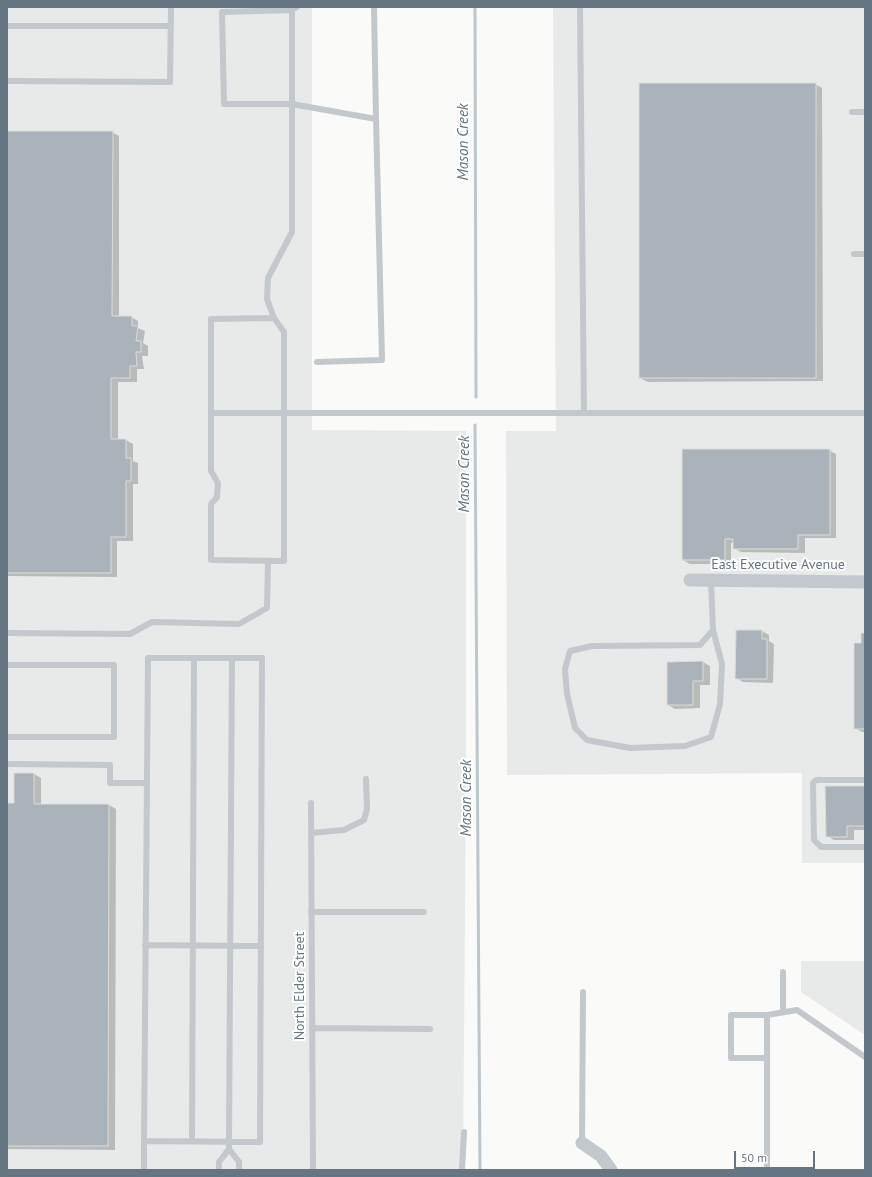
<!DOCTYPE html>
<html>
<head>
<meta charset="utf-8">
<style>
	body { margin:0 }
	#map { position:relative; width:872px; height:1177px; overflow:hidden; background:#fafaf8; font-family:"PT Sans",sans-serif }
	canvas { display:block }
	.frame { position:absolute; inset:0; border:8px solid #657683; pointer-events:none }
	.scale { position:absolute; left:734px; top:1151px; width:81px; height:18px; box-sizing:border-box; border:2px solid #657683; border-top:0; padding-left:5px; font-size:12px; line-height:14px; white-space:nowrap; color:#657683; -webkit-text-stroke:3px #fff; paint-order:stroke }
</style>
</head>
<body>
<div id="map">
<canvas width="872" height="1177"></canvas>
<div class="frame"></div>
<div class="scale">50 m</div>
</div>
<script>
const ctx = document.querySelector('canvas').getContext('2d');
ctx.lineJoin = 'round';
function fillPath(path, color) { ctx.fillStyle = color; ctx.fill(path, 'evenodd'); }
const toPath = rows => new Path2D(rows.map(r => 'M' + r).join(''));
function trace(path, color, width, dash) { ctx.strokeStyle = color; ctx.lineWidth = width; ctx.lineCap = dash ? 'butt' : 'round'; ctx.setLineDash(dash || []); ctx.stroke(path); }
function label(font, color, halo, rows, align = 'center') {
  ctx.font = font + ' "PT Sans",sans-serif'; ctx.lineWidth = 4; ctx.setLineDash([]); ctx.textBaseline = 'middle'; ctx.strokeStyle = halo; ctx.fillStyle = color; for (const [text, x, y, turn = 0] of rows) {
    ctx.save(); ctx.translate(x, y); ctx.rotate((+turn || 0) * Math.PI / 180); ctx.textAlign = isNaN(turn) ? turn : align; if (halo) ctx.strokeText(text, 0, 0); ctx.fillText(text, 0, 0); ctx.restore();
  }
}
const built = toPath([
	[7,7,312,7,312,430,466,431,466,775,463,1170,7,1170],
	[553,7,865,7,865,863,802,863,802,773,507,775,506,431,556,431],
	[801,961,865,961,865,1035,801,992]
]);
const shadow = toPath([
	[815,84,822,88,823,381,648,382,640,378],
	[7,132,112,132,119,136,119,317,131,317,138,321,138,328,145,331,143,343,148,346,148,356,142,356,144,369,137,369,137,382,118,382,118,440,126,440,133,444,133,461,138,463,138,484,133,484,133,541,117,541,117,577,7,576],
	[829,450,836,454,836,538,805,538,805,553,741,552,734,548,734,543,731,543,731,564,690,564,683,560],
	[762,631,769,635,769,641,774,644,773,683,743,682,736,678],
	[865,634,865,732,862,732,855,728,862,644],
	[703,662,710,666,710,685,700,685,700,708,675,709,668,705],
	[34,774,41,778,41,805,109,805,116,809,115,1150,7,1149,7,804,15,804],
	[865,787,865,830,854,830,854,840,834,840,827,836]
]);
const stream = toPath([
	[475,7,476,397],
	[475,425,480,1170]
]);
const building = toPath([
	[639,83,816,83,816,378,639,378,639,83],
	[7,131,113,131,112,316,132,316,132,326,138,326,136,341,141,341,141,352,136,352,137,366,130,366,130,378,111,378,111,439,126,439,126,458,131,458,131,481,126,481,126,537,111,537,111,573,7,573,7,131],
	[682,449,830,449,830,535,798,535,798,549,733,549,733,539,725,539,725,560,682,560,682,449],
	[736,630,762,630,762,639,767,639,767,679,735,679,736,630],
	[861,633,865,633,865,729,854,729,854,643,861,643,861,633],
	[703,661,703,681,693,681,693,705,667,705,667,662,703,661],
	[14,773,34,773,34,804,109,804,108,1146,7,1146,7,803,14,803,14,773],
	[825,786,865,786,865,826,847,826,847,837,826,837,825,786]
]);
const service = toPath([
	[297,7,292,10,222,12,224,104,292,104,376,119,382,360,317,362],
	[374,7,376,119],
	[580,7,584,413],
	[7,26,170,26],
	[7,81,170,82,171,7],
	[852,112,865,112],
	[854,254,865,254],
	[274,318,211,319,211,471,218,483,217,497,211,504,211,560,284,561,284,332,274,318,267,299,268,278,292,232,292,10,289,7],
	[211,413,865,413],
	[711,581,713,630,700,645,592,646,570,651,565,669,567,694,575,728,587,740,630,748,685,746,711,737,720,704,722,664,713,630],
	[7,633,130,634,152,622,239,624,267,608,268,561],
	[232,658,229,1141,229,1149,239,1162,239,1170],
	[7,665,114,665,114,737,7,737],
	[7,764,110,765,110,783,147,783],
	[865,780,816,780,813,783,814,840,821,847,865,847],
	[311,803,313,1170],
	[311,833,344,830,364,820,367,809,366,779],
	[311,912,424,912],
	[145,945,261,946],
	[783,972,783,1012],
	[767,1015,767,1170],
	[312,1028,430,1029],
	[767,1058,731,1058,731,1015,767,1015,797,1010,865,1057],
	[192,1141,194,658],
	[582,1143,583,992],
	[144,1170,144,1141,148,658,262,658,260,1142,144,1141],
	[219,1170,219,1162,229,1149],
	[462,1170,464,1132]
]);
const minor = toPath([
	[690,580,865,582],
	[582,1143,601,1156,611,1170]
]);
const streetNames = [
	["East Executive Avenue",778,565],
	["North Elder Street",300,986,-90]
];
const waterNames = [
	["Mason Creek",464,142,-90],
	["Mason Creek",465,474,-90],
	["Mason Creek",467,798,-90]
];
fillPath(built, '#e8e9e9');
fillPath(shadow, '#0003');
trace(stream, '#bbc7cb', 3);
fillPath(building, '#aab3b9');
trace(building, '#dcdcda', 1);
trace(service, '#c3c8cc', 6);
trace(minor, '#c3c8cc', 13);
label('14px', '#657683', '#fff', streetNames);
label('italic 15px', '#60757c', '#fff', waterNames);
</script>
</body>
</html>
